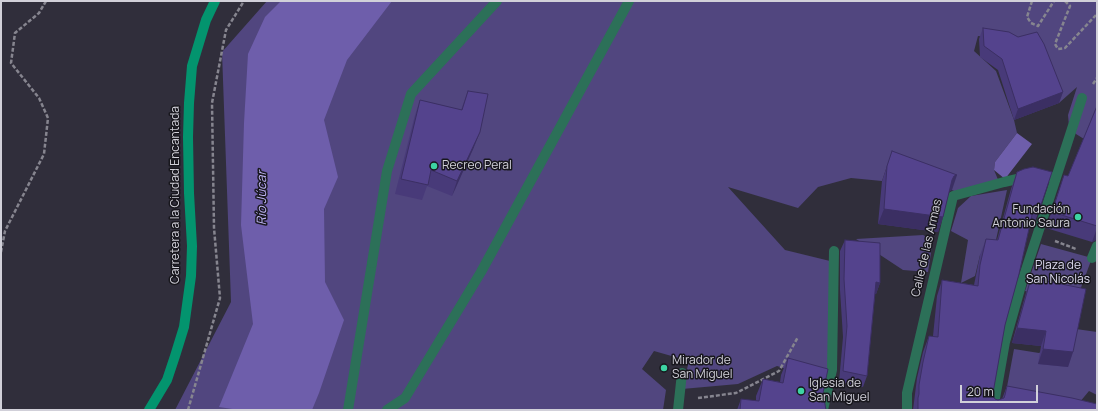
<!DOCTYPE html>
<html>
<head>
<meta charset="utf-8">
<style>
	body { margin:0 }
	#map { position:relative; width:1098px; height:411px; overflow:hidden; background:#302e3b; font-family:Manrope,sans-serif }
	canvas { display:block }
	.frame { position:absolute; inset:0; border:2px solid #d1d0d9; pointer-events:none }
	.scale { position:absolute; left:960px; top:385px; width:78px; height:18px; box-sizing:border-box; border:2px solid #d1d0d9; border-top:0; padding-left:5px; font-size:12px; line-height:14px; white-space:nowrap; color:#d1d0d9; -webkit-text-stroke:3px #18171d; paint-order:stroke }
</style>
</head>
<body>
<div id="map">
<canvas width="1098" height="411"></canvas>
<div class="frame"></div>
<div class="scale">20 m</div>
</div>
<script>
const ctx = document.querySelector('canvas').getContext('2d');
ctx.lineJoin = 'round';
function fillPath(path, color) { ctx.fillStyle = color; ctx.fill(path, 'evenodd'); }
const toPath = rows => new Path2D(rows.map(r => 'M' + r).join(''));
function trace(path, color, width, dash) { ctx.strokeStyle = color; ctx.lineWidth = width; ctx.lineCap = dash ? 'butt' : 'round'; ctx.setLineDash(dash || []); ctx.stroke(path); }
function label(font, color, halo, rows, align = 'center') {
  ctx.font = font + ' Manrope,sans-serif'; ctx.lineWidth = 3; ctx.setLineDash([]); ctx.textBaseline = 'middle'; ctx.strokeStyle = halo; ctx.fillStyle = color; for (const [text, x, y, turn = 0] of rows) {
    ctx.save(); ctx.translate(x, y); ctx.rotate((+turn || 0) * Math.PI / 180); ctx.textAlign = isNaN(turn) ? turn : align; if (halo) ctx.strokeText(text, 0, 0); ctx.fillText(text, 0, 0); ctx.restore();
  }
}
const green = toPath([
	[267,1,1097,1,1097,111,1084,139,1076,134,1069,126,1068,115,1077,87,1059,103,1035,44,978,36,974,51,996,71,1014,120,1017,133,995,162,994,170,999,182,957,192,887,166,882,181,851,178,818,187,798,208,728,187,785,250,830,261,829,382,777,366,738,384,682,389,689,361,654,351,642,369,666,390,663,410,175,410,231,302,222,52],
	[1007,190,994,249,980,255,975,276,961,283,968,240,951,231,958,208,971,196],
	[923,235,933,240,928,272,903,270,856,239],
	[1041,244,1092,258,1076,301,1025,291],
	[1076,329,1097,332,1097,395,1089,391,1079,403,1004,403,1014,349,1039,353]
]);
const water = toPath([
	[281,1,392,1,347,60,324,120,338,177,324,209,325,282,344,320,319,393,312,410,239,410,219,407,253,324,241,225,244,123,248,54,265,17],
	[1017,133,1032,144,1005,179,994,170,995,162]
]);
const path = toPath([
	[1032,1,1027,17,1031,23,1038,26,1054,1],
	[1065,1,1070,6,1055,44,1058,49,1065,48,1097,14],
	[1093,84,1097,78],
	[1055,241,1076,249],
	[1,252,5,231,44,154,48,118,39,98,11,63,15,33,39,13,46,1],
	[698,398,736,393,779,371,798,337],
	[188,410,220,298,214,228,212,103,226,30,244,1]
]);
const lane = toPath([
	[348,410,372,263]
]);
const street = toPath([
	[1092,258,1097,246],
	[372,263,387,171,411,94,497,1],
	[387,410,405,398,481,272,629,1],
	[678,410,682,373],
	[823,410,832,370,834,251],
	[907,410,907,393,953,196,1004,182,1026,177,1056,177],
	[993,410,1005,342,1022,282,1082,98]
]);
const secondary = toPath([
	[149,410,167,380,175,356,184,327,191,276,192,246,189,193,188,137,189,103,192,66,206,20,215,1]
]);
const wall = toPath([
	[983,28,1063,92,1059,103,1014,120,998,70,980,57,979,39],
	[468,91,474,147,452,196,427,186,422,200,395,194,415,115,420,100,461,110],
	[1097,106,1097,240,1096,240,1092,242,1046,228,1064,175,1068,176],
	[892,151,952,190,949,191,943,217,938,232,878,224,882,181],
	[1017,172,1040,208,1034,224,1030,223,1005,325,993,393,993,396,995,399,998,400,1002,399,1007,386,1097,410,913,410,917,378,923,352,929,336,933,336,937,296,942,280,974,285,980,255,986,239,997,240,1011,189],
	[845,240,880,283,876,294,875,294,867,376,863,387,839,382,843,337,840,290,840,251],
	[1031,278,1073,352,1068,367,1038,364,1041,346,1012,343,1026,293],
	[788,358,823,393,826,410,737,410,741,399,756,401,756,396,763,379,780,382,781,375]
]);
const shadedWall = toPath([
	[1063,92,1059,103,1014,120,1018,109],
	[480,132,474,147,452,196,457,181],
	[957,175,952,190,949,191,952,180,954,176],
	[884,209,943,217,938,232,878,224],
	[1097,228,1097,240,1096,240,1092,242],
	[876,282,880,283,876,294,872,293],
	[1017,328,1046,331,1041,346,1012,343],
	[1043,349,1073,352,1068,367,1038,364]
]);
const building = toPath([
	[983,28,1009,32,1018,37,1037,32,1044,44,1063,92,1018,109,1002,59,984,46,983,28],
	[468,91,488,94,480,132,457,181,431,170,428,185,401,179,420,100,462,110,468,91],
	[1097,106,1097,226,1052,212,1064,175,1068,176,1097,106],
	[892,151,957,175,954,176,952,180,943,217,884,209,887,166,892,151],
	[1033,167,1052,172,1040,208,1034,206,1019,274,1005,325,993,393,993,396,995,399,998,400,1004,398,1005,395,1007,386,1072,398,1097,404,1097,410,918,410,918,398,919,394,919,385,923,362,929,336,938,337,942,280,978,286,980,265,986,239,998,240,1017,172,1024,169,1033,167],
	[845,240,880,243,880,283,876,282,867,376,843,371,847,326,844,279,845,240],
	[1031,278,1086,289,1073,352,1043,349,1046,331,1017,328,1031,278],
	[788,358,828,369,823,393,826,410,740,410,741,399,759,401,763,379,783,383,788,358]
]);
const markers = [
	[434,166,4,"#3dd4a3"],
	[1078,217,4,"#3dd4a3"],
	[664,368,4,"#3dd4a3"],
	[801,391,4,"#3dd4a3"]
];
const poiNames = [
	["Recreo Peral",442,166],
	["Fundación",1070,210,"right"],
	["Antonio Saura",1070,224,"right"],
	["Mirador de",672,361],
	["San Miguel",672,375],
	["Iglesia de",809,384],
	["San Miguel",809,398]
];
const streetNames = [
	["Carretera a la Ciudad Encantada",176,195,-90],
	["Calle de las Armas",927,248,-77]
];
const parkNames = [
	["Plaza de",1058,266],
	["San Nicolás",1058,280]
];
const waterNames = [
	["Río Júcar",262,198,-90]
];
fillPath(green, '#51467f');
fillPath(water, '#6e5eab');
trace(path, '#86858f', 2.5, [4, 2]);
trace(lane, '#2c7058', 10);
trace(street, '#2c7058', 10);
trace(secondary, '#03946e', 10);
fillPath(wall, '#483a79');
fillPath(shadedWall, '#3b2f63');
fillPath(building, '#54438d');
trace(building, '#3b2f63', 1);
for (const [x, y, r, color] of markers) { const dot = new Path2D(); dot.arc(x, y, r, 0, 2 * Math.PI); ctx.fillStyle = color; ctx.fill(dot); trace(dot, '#18171d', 1.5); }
label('12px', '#d1d0d9', '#18171d', poiNames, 'left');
label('12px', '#d1d0d9', '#18171d', streetNames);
label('12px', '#dcd9ef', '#18171d', parkNames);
label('italic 13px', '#beb4f3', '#18171d', waterNames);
</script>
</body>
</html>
